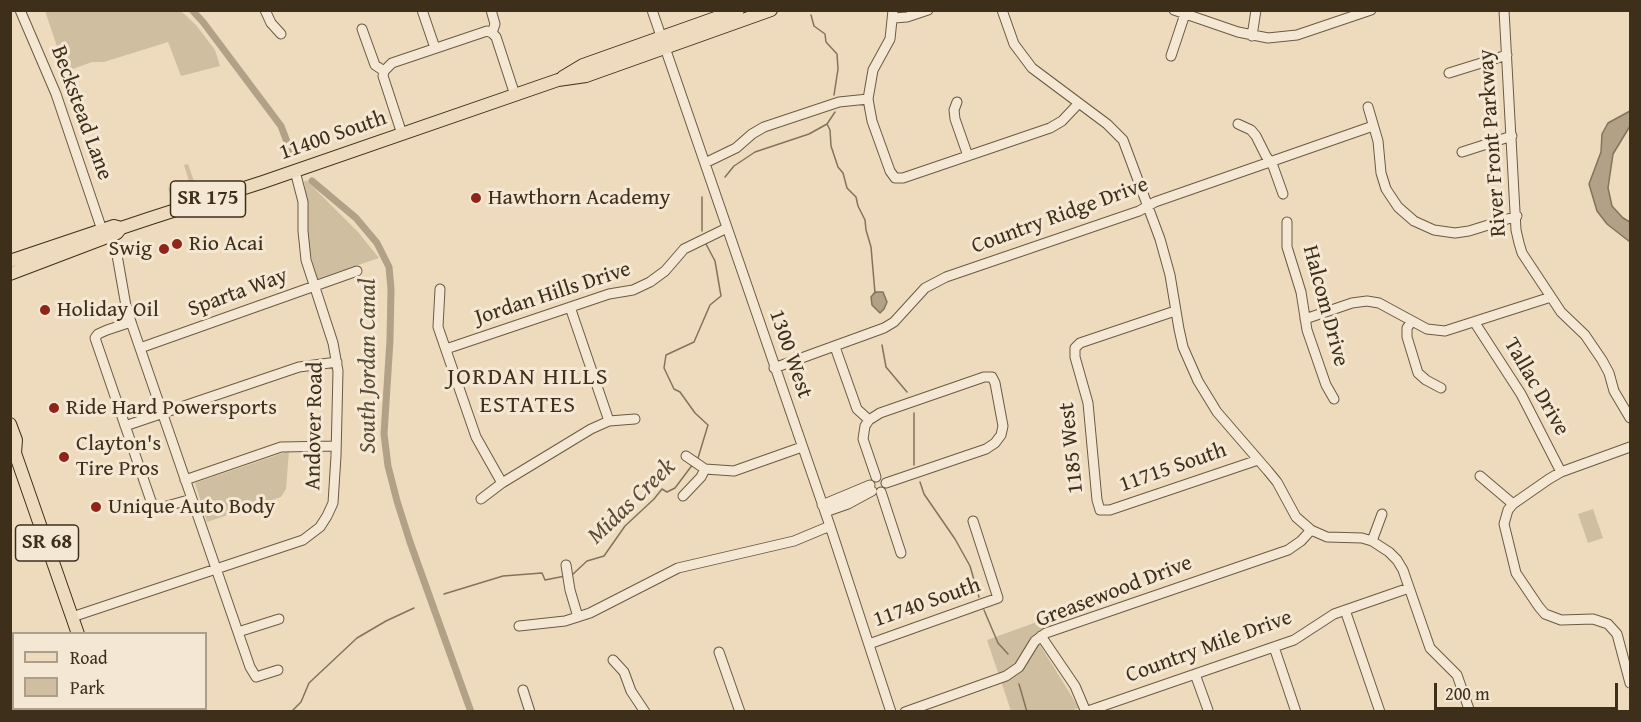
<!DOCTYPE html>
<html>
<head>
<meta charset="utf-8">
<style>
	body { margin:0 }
	#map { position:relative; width:1641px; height:722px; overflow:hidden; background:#eedbbd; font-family:"Gentium Book Plus",serif }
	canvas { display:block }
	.frame { position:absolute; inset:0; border:12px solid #3e2f1a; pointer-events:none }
	.legend { position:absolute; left:12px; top:632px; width:195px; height:78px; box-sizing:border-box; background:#f4e8d4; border:2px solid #ab9e8a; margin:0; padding:8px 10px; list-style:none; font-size:18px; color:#3e2f1a }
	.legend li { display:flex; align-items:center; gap:12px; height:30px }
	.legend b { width:30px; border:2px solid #ab9e8a }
	.scale { position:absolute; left:1434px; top:683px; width:184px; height:27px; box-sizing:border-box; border:3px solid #3e2f1a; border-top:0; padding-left:8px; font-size:18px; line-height:21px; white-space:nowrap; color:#3e2f1a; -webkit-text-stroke:4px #f4e8d4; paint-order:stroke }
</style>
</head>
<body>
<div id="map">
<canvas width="1641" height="722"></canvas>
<div class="frame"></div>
<ul class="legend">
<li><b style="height:8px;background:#eedbbd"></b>Road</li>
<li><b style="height:16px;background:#d0bea1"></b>Park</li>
</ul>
<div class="scale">200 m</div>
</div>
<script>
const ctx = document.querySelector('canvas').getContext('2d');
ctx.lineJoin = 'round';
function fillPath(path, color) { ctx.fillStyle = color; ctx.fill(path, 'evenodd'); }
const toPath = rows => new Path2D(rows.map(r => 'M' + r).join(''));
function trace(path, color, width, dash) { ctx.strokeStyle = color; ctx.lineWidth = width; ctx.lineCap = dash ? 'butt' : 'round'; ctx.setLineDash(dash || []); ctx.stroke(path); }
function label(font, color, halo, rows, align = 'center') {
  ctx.font = font + ' "Gentium Book Plus",serif'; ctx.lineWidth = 6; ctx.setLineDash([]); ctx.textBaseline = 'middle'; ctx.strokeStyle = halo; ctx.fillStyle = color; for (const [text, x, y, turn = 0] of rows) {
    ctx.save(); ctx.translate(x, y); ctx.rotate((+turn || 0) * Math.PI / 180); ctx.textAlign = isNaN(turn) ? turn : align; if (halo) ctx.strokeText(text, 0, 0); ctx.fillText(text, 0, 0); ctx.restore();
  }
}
const green = toPath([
	[45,11,181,11,196,25,215,50,220,66,181,76,168,42,104,62,92,62,70,70,64,67],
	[188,164,196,187,170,195,168,188,189,181,184,165],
	[306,180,358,232,379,258,317,279,308,245,307,200,304,182],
	[289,451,286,489,281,497,207,522,195,483],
	[1593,509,1603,538,1588,543,1578,514],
	[1048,618,1051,626,1040,645,1079,708,1069,712,1011,711,987,640]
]);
const water = toPath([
	[1630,111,1630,126,1613,154,1608,188,1612,206,1623,218,1630,222,1630,242,1607,224,1597,211,1589,184,1601,152,1602,134,1608,123,1630,111],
	[875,292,883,292,887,302,884,309,880,313,872,305,871,297,875,292]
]);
const stream = toPath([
	[811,15,814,26,825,34,826,42,837,54,838,69,834,95],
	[827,124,830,130,831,146,838,167,843,173,847,188,856,197,858,206,865,220,866,230,871,247,875,293],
	[725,177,734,166,755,152,809,134,827,124,835,112],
	[702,197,702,231],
	[882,345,886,367,907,392],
	[698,458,708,425,695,413,680,392,674,389,664,368,666,355,694,342,710,305,721,296,715,261,706,244],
	[914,465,914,413],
	[920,482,924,494,955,539,970,566,979,597],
	[572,575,587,561,604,556,625,526,654,499,662,489,667,492,675,488,693,464],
	[444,594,503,576,542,573,545,580,565,576],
	[984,610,998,643,1008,654],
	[1019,684,1027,712],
	[291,712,301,702,309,683,357,638,386,621,414,608]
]);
const canal = toPath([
	[192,10,203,22,281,126,292,155],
	[312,181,356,218,377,243,389,267,391,289,390,340,384,434,388,466,397,501,410,542,471,712]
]);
const minor = toPath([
	[20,10,56,94,102,230],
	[265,10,271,23,281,34],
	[422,10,435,48],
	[491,10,495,24,492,33],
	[652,10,830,526,891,712],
	[893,10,890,39,873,70,868,99,872,121,890,171,895,178,903,178,1050,128,1062,121,1078,104],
	[1002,10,1014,44,1032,68,1107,124,1123,140,1160,239,1170,275,1179,329,1183,347,1198,381,1217,412,1268,471,1277,482,1296,517,1311,530,1327,537,1362,538,1372,541,1389,552,1397,560,1403,570,1430,648,1457,675,1470,712],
	[1174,10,1238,32,1268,38,1297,35,1371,10],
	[1504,10,1516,230,1519,243,1522,253,1561,312,1585,335,1602,360,1609,373,1614,391,1630,418],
	[894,18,907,17,928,10],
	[362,29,375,65,384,71],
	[1252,36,1256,10],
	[1171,56,1185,14],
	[384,71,392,63,487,31,492,33,496,37,515,95],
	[384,71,383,76,402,134],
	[1449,73,1507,55],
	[957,102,954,110,955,119,968,156],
	[1368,107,1378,141,1381,173,1386,189,1398,207,1414,221,1434,230,1455,233,1469,231,1517,216],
	[1238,124,1251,130,1256,136,1266,156,1273,166,1283,194],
	[1462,152,1512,136],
	[705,163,736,148,752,134,764,127,839,102,868,99],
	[1287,222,1287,247,1301,292,1307,330,1326,385,1334,399],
	[110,236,117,255,126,306,132,325,250,667,256,677,278,670],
	[440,289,438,327,476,437,502,483],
	[570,307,609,421],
	[1175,311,1080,343,1075,348,1075,357,1088,403,1097,500,1100,510,1110,510,1258,460],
	[1305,319,1352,303,1367,301,1379,303,1427,329,1445,331,1551,297],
	[1412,321,1407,328,1407,337,1418,373,1426,380,1441,388],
	[131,322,107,330,98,334,95,338,151,501,156,509,192,499],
	[1475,323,1521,394,1561,472],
	[835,347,857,409,869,420],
	[140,348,357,271],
	[446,349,609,294,633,290,650,282,665,271,684,249,727,228],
	[774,368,884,328,894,322,925,288,946,277,1139,211,1155,202,1373,126],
	[125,426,299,367,337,362],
	[1630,447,1561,472,1549,479,1513,504,1508,510,1504,524,1516,573,1539,607,1545,614,1561,620,1593,619,1608,624,1617,634,1630,683],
	[686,456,705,469,734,471,802,447],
	[1480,476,1513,504],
	[876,477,863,439,865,426,869,420,880,413,984,377,992,377,995,383,1003,426,1001,435,995,443,986,449,886,483],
	[185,480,281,447,336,446],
	[881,492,901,553],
	[683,496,701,477,705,469],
	[481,499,502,483,591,429,609,421,635,419],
	[822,505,870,485],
	[825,512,848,504,872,491],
	[1372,541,1382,514],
	[566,565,570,590,578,617],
	[1345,610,1380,712],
	[72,617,303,540,320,527,327,516,333,503,336,456,338,371,333,343,306,260,303,231,303,202,295,171],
	[519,626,565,621,590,613,678,568,794,541,830,526],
	[238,632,279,619],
	[1041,636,1075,686,1086,712],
	[869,644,998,598,973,521],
	[1274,647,1296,712],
	[719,652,740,712],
	[613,660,624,672,631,691,645,712],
	[1195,674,1208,710],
	[10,680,14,680],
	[523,690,530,712],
	[10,711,14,708],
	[905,712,1006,676,1019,667,1035,641,1046,633,1288,550,1301,541,1311,530],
	[1085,712,1294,640,1334,614,1409,588]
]);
const major = toPath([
	[563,77,583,65,738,10],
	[10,261,114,226,121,228],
	[10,274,110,236,117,233,121,228,151,218,263,182,558,80,586,76,771,10],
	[10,424,16,440,15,453,78,634],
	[104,708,105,712]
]);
const markers = [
	[476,198,6,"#8f2418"],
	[177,244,6,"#8f2418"],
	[164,249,6,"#8f2418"],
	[45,310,6,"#8f2418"],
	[54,408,6,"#8f2418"],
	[64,457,6,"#8f2418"],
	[96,507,6,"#8f2418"]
];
const shields = [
	[208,199,75],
	[47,543,63]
];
const shieldNames = [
	["SR 175",208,199],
	["SR 68",47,543]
];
const streetNames = [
	["Beckstead Lane",81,113,70],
	["11400 South",333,136,-19],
	["River Front Parkway",1493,143,-94],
	["Country Ridge Drive",1060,216,-20],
	["Sparta Way",238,293,-20],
	["Jordan Hills Drive",553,294,-18],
	["Halcom Drive",1325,306,75],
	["1300 West",790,354,71],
	["Tallac Drive",1536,387,60],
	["Andover Road",315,426,-89],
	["1185 West",1072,448,-96],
	["11715 South",1173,468,-19],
	["Greasewood Drive",1114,592,-21],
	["11740 South",927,603,-19],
	["Country Mile Drive",1209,647,-20]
];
const poiNames = [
	["Hawthorn Academy",488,198],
	["Rio Acai",189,244],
	["Swig",152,249,"right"],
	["Holiday Oil",57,310],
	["Ride Hard Powersports",66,408],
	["Clayton's",76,444],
	["Tire Pros",76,469],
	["Unique Auto Body",108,507]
];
const waterNames = [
	["South Jordan Canal",369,366,-90],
	["Midas Creek",632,502,-44]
];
const neighbourhoodNames = [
	["JORDAN HILLS",528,378],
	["ESTATES",528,406]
];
fillPath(green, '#d0bea1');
fillPath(water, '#b2a186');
trace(water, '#84735b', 1.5);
trace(stream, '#84735b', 1.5);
trace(canal, '#b2a186', 7);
trace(minor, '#6a5a43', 11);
trace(major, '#3e2f1a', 14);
trace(minor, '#f4e8d4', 9);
trace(major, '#eedbbd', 12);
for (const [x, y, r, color] of markers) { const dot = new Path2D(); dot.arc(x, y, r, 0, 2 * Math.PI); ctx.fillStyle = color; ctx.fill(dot); trace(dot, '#f4e8d4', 2); }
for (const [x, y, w] of shields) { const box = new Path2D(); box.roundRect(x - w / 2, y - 18, w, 36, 4.5); ctx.fillStyle = '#f4e8d4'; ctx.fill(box); trace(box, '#3e2f1a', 1.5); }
label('bold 21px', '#3e2f1a', null, shieldNames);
label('22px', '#3e2f1a', '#f4e8d4', streetNames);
label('22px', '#3e2f1a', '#f4e8d4', poiNames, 'left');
label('italic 24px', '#5b4c35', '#f4e8d4', waterNames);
ctx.letterSpacing = '1.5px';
label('24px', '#3e2f1a', '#f4e8d4', neighbourhoodNames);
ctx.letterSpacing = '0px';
</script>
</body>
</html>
